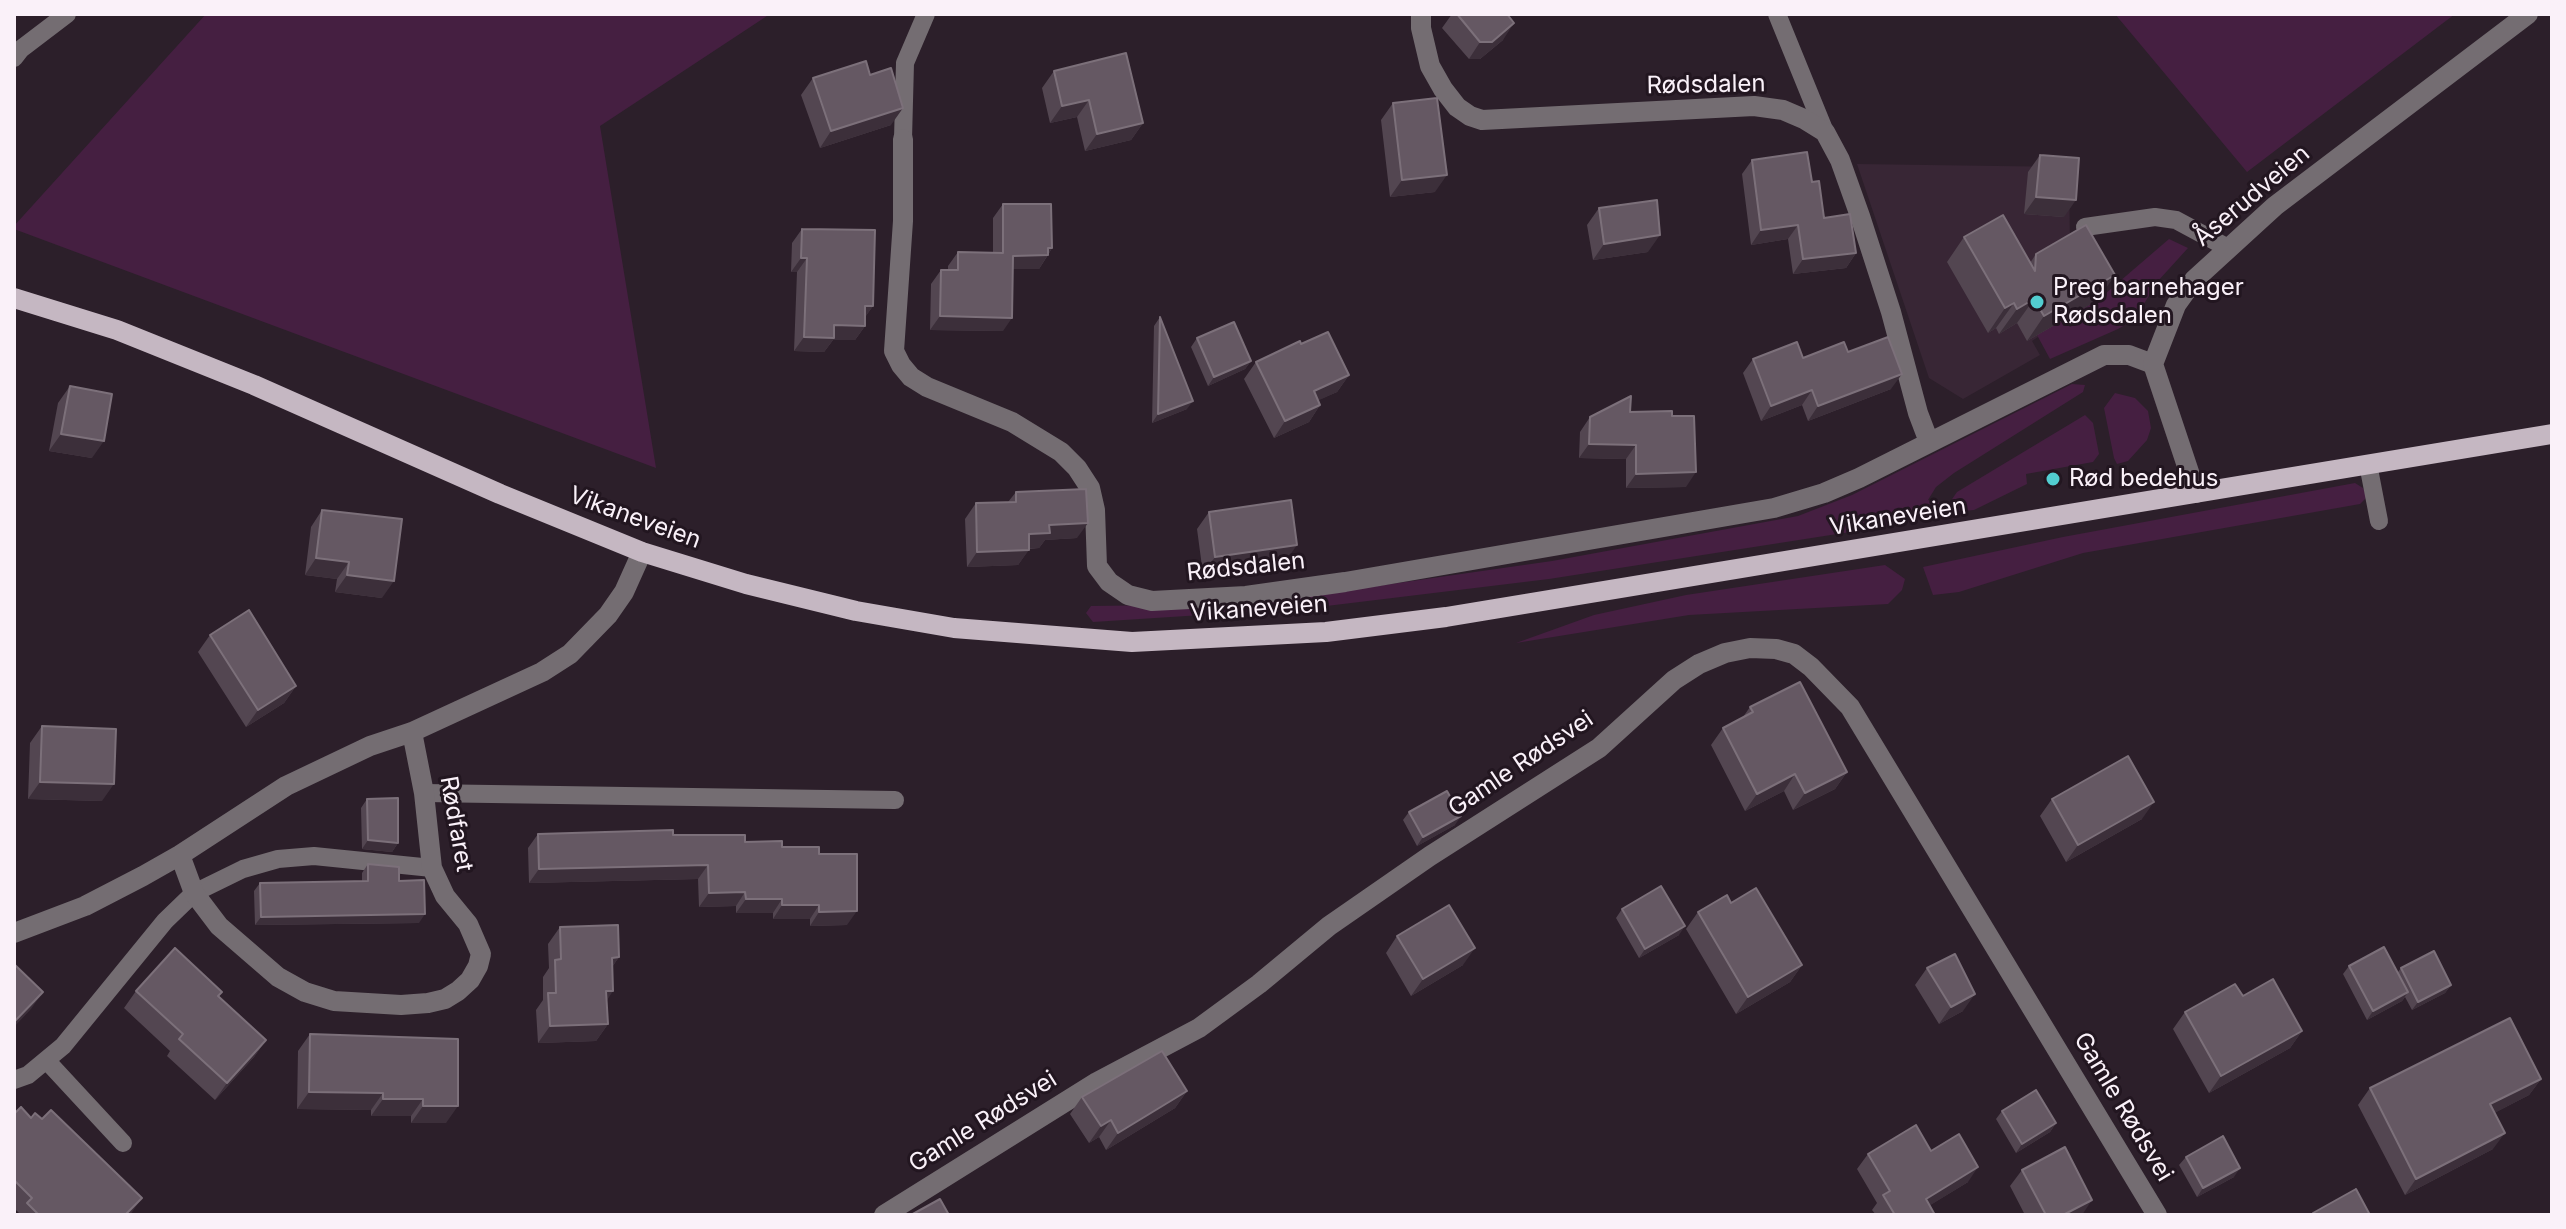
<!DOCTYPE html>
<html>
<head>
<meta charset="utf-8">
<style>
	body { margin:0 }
	#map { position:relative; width:2566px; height:1229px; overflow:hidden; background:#2c1f2a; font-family:Inter,sans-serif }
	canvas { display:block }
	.frame { position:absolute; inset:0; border:16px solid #faf1f9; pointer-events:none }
</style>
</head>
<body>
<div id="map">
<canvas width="2566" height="1229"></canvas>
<div class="frame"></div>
</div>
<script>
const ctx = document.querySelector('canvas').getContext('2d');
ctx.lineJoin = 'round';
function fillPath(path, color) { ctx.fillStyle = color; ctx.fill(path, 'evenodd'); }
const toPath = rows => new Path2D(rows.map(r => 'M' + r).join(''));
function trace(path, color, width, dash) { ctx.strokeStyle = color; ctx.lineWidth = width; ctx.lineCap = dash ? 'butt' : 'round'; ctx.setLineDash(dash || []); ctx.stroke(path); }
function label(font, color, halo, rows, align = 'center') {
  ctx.font = font + ' Inter,sans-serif'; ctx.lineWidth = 6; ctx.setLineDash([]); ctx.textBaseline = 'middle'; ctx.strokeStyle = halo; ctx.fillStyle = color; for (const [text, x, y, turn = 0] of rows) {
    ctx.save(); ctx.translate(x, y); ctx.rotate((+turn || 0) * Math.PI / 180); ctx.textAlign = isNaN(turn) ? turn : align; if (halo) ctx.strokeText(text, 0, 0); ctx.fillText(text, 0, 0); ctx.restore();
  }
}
const built = toPath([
	[1857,164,2069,167,2070,250,2098,296,2032,341,2040,355,1963,399,1929,378]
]);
const green = toPath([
	[206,14,770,14,600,126,656,468,14,229,14,226],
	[2115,14,2455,14,2247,172],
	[2169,239,2188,248,2158,281,2134,320,2118,329,2050,359,2037,335,2098,300],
	[2072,384,2085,385,2083,392,1954,473,1936,487,1928,500,1948,505,1957,492,2085,415,2093,423,2099,454,2093,462,2026,474,2027,484,1974,510,1950,512,1882,527,1549,579,1310,608,1093,622,1086,613,1091,606,1251,604,1552,561,1798,516,1852,495],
	[2115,393,2135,398,2148,411,2151,428,2147,440,2128,461,2117,464,2114,458,2104,408],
	[2355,483,2363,488,2367,497,2360,504,2083,553,1959,592,1933,595,1923,567,2063,537],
	[1885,565,1905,579,1902,590,1888,604,1689,615,1516,643,1594,615,1686,595]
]);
const service = toPath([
	[1777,14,1825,132],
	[14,58,21,49,67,14],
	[903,139,905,63,926,14],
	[2085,227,2155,217,2176,220,2228,248],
	[2368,464,2379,521],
	[424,793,895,800],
	[47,1061,123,1143],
	[14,1080,28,1075,63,1046,165,921,194,893,243,869,278,859,314,856,432,868]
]);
const minor = toPath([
	[1421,14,1421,28,1430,66,1443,89,1457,107,1470,116,1482,120,1754,106,1783,110,1804,119,1825,132,1840,160,1860,216,1891,312,1918,413,1929,442],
	[903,139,903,221,894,351,901,365,911,377,927,387,1012,422,1061,452,1077,468,1090,488,1095,510,1097,566,1109,582,1128,595,1152,601,1246,596,1345,582,1774,508,1824,493,1859,478,2104,355,2129,355,2153,364],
	[180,855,194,893,219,926,278,977,305,992,334,1001,401,1005,428,1003,445,999,458,991,470,980,478,966,481,954,468,924,445,896,432,868,424,793,412,732],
	[14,933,85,906,143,876,180,855,286,786,370,746,412,732,542,672,570,654,608,615,624,592,642,552],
	[884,1215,1097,1082,1199,1028,1259,984,1329,926,1430,856,1599,748,1674,680,1699,664,1725,653,1750,648,1776,649,1794,654,1811,667,1850,707,2157,1215]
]);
const tertiary = toPath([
	[2196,493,2153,364,2176,305,2194,280,2275,206,2528,14]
]);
const primary = toPath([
	[14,298,117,330,254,385,500,494,642,552,746,584,856,611,954,628,1132,642,1326,632,1446,617,2552,434]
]);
const wall = toPath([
	[1452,14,1507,14,1503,40,1480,59,1469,59,1442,28],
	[1054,71,1143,123,1131,140,1085,151,1077,117,1050,123,1042,88],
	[870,75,891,125,820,148,801,95,813,78],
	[1393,103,1435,192,1390,197,1381,120],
	[2040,155,2064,217,2024,214,2028,172],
	[1752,160,1812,182,1824,218,1856,253,1846,268,1793,274,1788,239,1751,245,1742,174],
	[1003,204,1052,248,1048,255,1039,269,1013,269,1003,331,930,330,931,284,941,270,948,270,948,266,958,252,993,253,993,218],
	[1599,208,1648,252,1593,260,1587,225],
	[802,229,873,306,865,317,865,326,855,340,833,340,824,352,794,351,797,272,791,272,792,243],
	[1964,237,2030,263,2036,254,2098,300,2027,341,2017,323,1999,334,1996,328,1988,333,1947,262],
	[1160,317,1187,409,1152,423,1154,326],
	[1197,338,1251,361,1245,369,1208,386,1191,347],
	[1301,344,1349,375,1337,392,1318,400,1320,405,1309,422,1274,438,1244,379,1256,362],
	[1848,352,1891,389,1808,421,1802,405,1761,421,1743,373,1753,359,1803,358],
	[70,386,92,458,49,451,58,403],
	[1630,412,1686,487,1626,488,1626,459,1579,458,1580,432,1590,417],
	[1016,492,1077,538,1045,540,1039,548,1029,549,1018,565,967,567,965,519,976,503,1008,502],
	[322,510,382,598,335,592,337,579,305,575,311,527],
	[1209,512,1285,562,1203,574,1197,529],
	[210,635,296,686,284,703,246,727,198,652],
	[1750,707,1847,772,1835,789,1793,810,1784,791,1745,811,1711,745,1723,728,1743,717],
	[42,726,102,801,28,799,30,743],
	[367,799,398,843,392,852,362,849,361,808],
	[2052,799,2142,819,2066,862,2040,816],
	[1409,812,1455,825,1417,846,1403,820],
	[538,834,673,835,782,847,819,854,847,925,810,926,810,919,773,919,773,913,736,913,736,906,699,907,698,879,529,883,528,848],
	[368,864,399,881,419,923,255,925,254,891,260,883,362,881,362,873],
	[1731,903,1802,965,1790,982,1736,1014,1686,929,1698,912],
	[1622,909,1679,935,1639,958,1616,918],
	[560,927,619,957,612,967,607,1000,608,1024,596,1041,538,1043,536,1010,543,1000,543,977,549,968,548,944],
	[1397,936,1463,965,1411,996,1386,953],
	[2349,966,2398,972,2401,968,2451,985,2445,993,2412,1010,2405,997,2402,1001,2367,1020,2343,974],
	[1927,968,1963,1011,1939,1024,1915,985],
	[136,991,219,997,266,1040,254,1057,215,1100,167,1056,170,1051,124,1008],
	[2243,996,2302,1031,2290,1048,2209,1093,2173,1029,2185,1012],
	[310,1034,458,1039,446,1123,411,1123,411,1116,371,1116,371,1110,297,1109,298,1051],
	[2541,1079,2529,1095,2494,1113,2493,1149,2405,1195,2358,1105,2370,1088],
	[1187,1091,1175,1108,1106,1150,1099,1137,1089,1143,1070,1114,1082,1097],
	[2002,1111,2056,1123,2050,1132,2016,1153,1996,1119],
	[14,1114,130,1215,19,1215,20,1214,14,1208],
	[1931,1151,1968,1182,1930,1205,1935,1215,1876,1215,1872,1210,1877,1203,1857,1169,1868,1154],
	[2186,1157,2234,1177,2197,1197,2179,1165],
	[2022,1170,2082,1215,2025,1215,2010,1186]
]);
const shadedWall = toPath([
	[1514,23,1503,40,1480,59,1469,59,1480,42],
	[1089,100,1077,117,1050,123,1062,106],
	[903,108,891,125,820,148,831,131],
	[1143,123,1131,140,1085,151,1097,134],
	[1447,175,1435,192,1390,197,1402,180],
	[2036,197,2076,200,2064,217,2024,214],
	[1798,225,1788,239,1751,245,1761,230],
	[1660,235,1648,252,1593,260,1604,244],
	[1048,248,1052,248,1039,269,1004,269,1013,256],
	[1856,253,1846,268,1793,274,1803,259],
	[801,258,807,258,797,272,791,272],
	[2115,275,2098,300,2027,341,2044,316],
	[2034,299,2017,323,1999,334,2017,309],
	[2014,303,1996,328,1988,333,2005,308],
	[865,306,873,306,863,320],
	[940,316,1012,318,1003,331,930,330],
	[834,325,865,326,855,340,833,340,824,352,794,351,804,337],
	[1251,361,1245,369,1208,386,1214,377],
	[1902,374,1891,389,1808,421,1818,406],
	[1349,375,1337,392,1302,408,1314,391],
	[1812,390,1802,405,1761,421,1771,406],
	[1193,401,1187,409,1152,423,1158,414],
	[1320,405,1309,422,1274,438,1285,421],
	[61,434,104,441,92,458,49,451],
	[1589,444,1636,445,1626,459,1579,458],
	[1696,472,1686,487,1626,488,1636,474],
	[1088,523,1077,538,1045,540,1039,548,1018,549,1029,534,1049,525],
	[1297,545,1285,562,1203,574,1215,557],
	[1029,550,1018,565,967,567,977,552],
	[316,558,349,562,337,579,305,575],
	[347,575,394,581,382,598,335,592],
	[296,686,284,703,246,727,258,710],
	[1847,772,1835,789,1793,810,1805,793],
	[1795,774,1784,791,1745,811,1757,794],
	[40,782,114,784,102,801,28,799],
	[2154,802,2142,819,2066,862,2078,845],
	[1461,816,1455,825,1417,846,1423,837],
	[368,840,398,843,392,852,362,849],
	[708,865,698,879,529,883,539,869],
	[745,892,736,906,699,907,709,893],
	[746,899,782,899,773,913,736,913],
	[782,905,819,905,810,919,773,919],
	[857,911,847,925,810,926,819,912],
	[425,914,419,923,255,925,261,917],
	[1685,926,1679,935,1639,958,1645,949],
	[1475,948,1463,965,1411,996,1423,979],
	[619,957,607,974,612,958],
	[1802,965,1790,982,1736,1014,1748,997],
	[2451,985,2445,993,2412,1010,2418,1002],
	[606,991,613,991,602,1008],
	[43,992,31,1009,14,1027,14,1022],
	[2408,992,2402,1001,2367,1020,2373,1011],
	[1975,994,1963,1011,1939,1024,1951,1007],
	[608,1024,596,1041,538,1043,550,1026],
	[2302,1031,2290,1048,2209,1093,2221,1076],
	[266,1040,254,1057,215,1100,227,1083],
	[2541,1079,2529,1095,2479,1121,2490,1104],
	[1187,1091,1175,1108,1106,1150,1118,1133],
	[309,1092,383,1093,371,1110,297,1109],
	[383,1099,423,1099,411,1116,371,1116],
	[423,1106,458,1106,446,1123,411,1123],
	[1111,1120,1099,1137,1089,1143,1101,1126],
	[2056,1123,2050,1132,2016,1153,2022,1144],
	[2505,1133,2493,1149,2405,1195,2416,1179],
	[1978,1167,1968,1182,1916,1214,1926,1199],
	[2240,1168,2234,1177,2197,1197,2203,1188],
	[142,1198,130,1215,125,1215],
	[2092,1200,2082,1215,2063,1215]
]);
const building = toPath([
	[1457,14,1507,14,1514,23,1492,42,1480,42,1457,14],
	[1126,53,1143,123,1097,134,1089,100,1062,106,1054,71,1126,53],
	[866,61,870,75,891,68,903,108,831,131,813,78,866,61],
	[1437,98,1447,175,1402,180,1393,103,1437,98],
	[1807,152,1812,182,1819,181,1824,218,1850,214,1856,253,1803,259,1798,225,1761,230,1752,160,1807,152],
	[2040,155,2079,158,2076,200,2036,197,2040,155],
	[1657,200,1660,235,1604,244,1599,208,1657,200],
	[1003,204,1051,204,1052,248,1048,248,1048,255,1013,256,1012,318,940,316,941,270,958,270,958,252,1003,253,1003,204],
	[2003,215,2035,271,2036,254,2086,225,2115,275,2044,316,2034,299,2017,309,2014,303,2005,308,1964,237,2003,215],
	[802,229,875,230,873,306,865,306,865,326,834,325,834,338,804,337,807,258,801,258,802,229],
	[1160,317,1193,401,1158,414,1160,317],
	[1234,322,1251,361,1214,377,1197,338,1234,322],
	[1328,332,1349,375,1314,391,1320,405,1285,421,1256,362,1300,341,1301,344,1328,332],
	[1888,337,1902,374,1818,406,1812,390,1771,406,1753,359,1797,342,1803,358,1844,342,1848,352,1888,337],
	[70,386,112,394,104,441,61,434,70,386],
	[1631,396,1630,412,1672,411,1672,416,1694,416,1696,472,1636,474,1636,445,1589,444,1590,417,1631,396],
	[1086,489,1088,523,1049,525,1050,533,1029,534,1029,550,977,552,976,503,1016,502,1016,492,1086,489],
	[1291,500,1297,545,1215,557,1209,512,1291,500],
	[322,510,402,519,394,581,347,575,349,562,316,558,322,510],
	[249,610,296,686,258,710,210,635,249,610],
	[1800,682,1847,772,1805,793,1795,774,1757,794,1723,728,1753,712,1750,707,1800,682],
	[42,726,116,729,114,784,40,782,42,726],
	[2128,756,2154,802,2078,845,2052,799,2128,756],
	[1447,791,1461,816,1423,837,1409,812,1447,791],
	[398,798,398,843,368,840,367,799,398,798],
	[673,830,673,835,745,835,745,842,782,841,782,847,819,847,819,854,857,854,857,911,819,912,819,905,782,905,782,899,746,899,745,892,709,893,708,865,539,869,538,834,673,830],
	[368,864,399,867,399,881,424,880,425,914,261,917,260,883,368,881,368,864],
	[1661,886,1685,926,1645,949,1622,909,1661,886],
	[1756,888,1802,965,1748,997,1698,912,1727,895,1731,903,1756,888],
	[1449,905,1475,948,1423,979,1397,936,1449,905],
	[618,925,619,957,612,958,613,991,606,991,608,1024,550,1026,548,993,556,993,555,960,561,959,560,927,618,925],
	[2384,947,2408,992,2373,1011,2349,966,2384,947],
	[175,948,222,992,218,996,266,1040,227,1083,179,1039,183,1034,136,991,175,948],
	[2434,951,2451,985,2418,1002,2401,968,2434,951],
	[1955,954,1975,994,1951,1007,1927,968,1955,954],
	[14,964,43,992,14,1022,14,964],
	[2273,979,2302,1031,2221,1076,2185,1012,2235,984,2243,996,2273,979],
	[2510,1018,2541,1079,2490,1104,2505,1133,2416,1179,2370,1088,2510,1018],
	[310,1034,458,1039,458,1106,423,1106,423,1099,383,1099,383,1093,309,1092,310,1034],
	[1162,1051,1187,1091,1118,1133,1111,1120,1101,1126,1082,1097,1162,1051],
	[2036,1090,2056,1123,2022,1144,2002,1111,2036,1090],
	[21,1107,31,1118,35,1113,42,1119,51,1110,142,1198,125,1215,39,1215,27,1203,32,1198,14,1180,14,1114,21,1107],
	[1916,1125,1931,1151,1959,1134,1978,1167,1926,1199,1935,1215,1895,1215,1883,1195,1890,1191,1868,1154,1916,1125],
	[2223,1136,2240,1168,2203,1188,2186,1157,2223,1136],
	[2065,1147,2092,1200,2063,1215,2046,1215,2022,1170,2065,1147],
	[2356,1189,2370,1215,2314,1215,2313,1213,2356,1189],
	[940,1199,949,1215,911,1215,940,1199]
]);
const markers = [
	[2037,302,8,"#52cdd0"],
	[2053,479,8,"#52cdd0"]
];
const streetNames = [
	["Rødsdalen",1706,85,-1],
	["Åserudveien",2252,196,-40],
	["Vikaneveien",1898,517,-9],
	["Vikaneveien",635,518,20],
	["Rødsdalen",1246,567,-6],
	["Vikaneveien",1259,609,-4],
	["Gamle Rødsvei",1521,764,-34],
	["Rødfaret",456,824,80],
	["Gamle Rødsvei",2123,1107,59],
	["Gamle Rødsvei",983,1122,-32]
];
const poiNames = [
	["Preg barnehager",2053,288],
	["Rødsdalen",2053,316],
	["Rød bedehus",2069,479]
];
fillPath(built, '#382635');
fillPath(green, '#451f41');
trace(service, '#746d72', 18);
trace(minor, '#746d72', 20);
trace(tertiary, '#746d72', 20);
trace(primary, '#c5b7c2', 20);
fillPath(wall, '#534651');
fillPath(shadedWall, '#3c2f3a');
fillPath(building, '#655863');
trace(building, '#7c707a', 2);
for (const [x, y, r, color] of markers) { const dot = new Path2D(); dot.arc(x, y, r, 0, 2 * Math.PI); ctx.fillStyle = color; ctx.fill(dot); trace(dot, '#221620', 3); }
label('24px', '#faf1f9', '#221620', streetNames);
label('24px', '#faf1f9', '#221620', poiNames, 'left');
</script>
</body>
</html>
